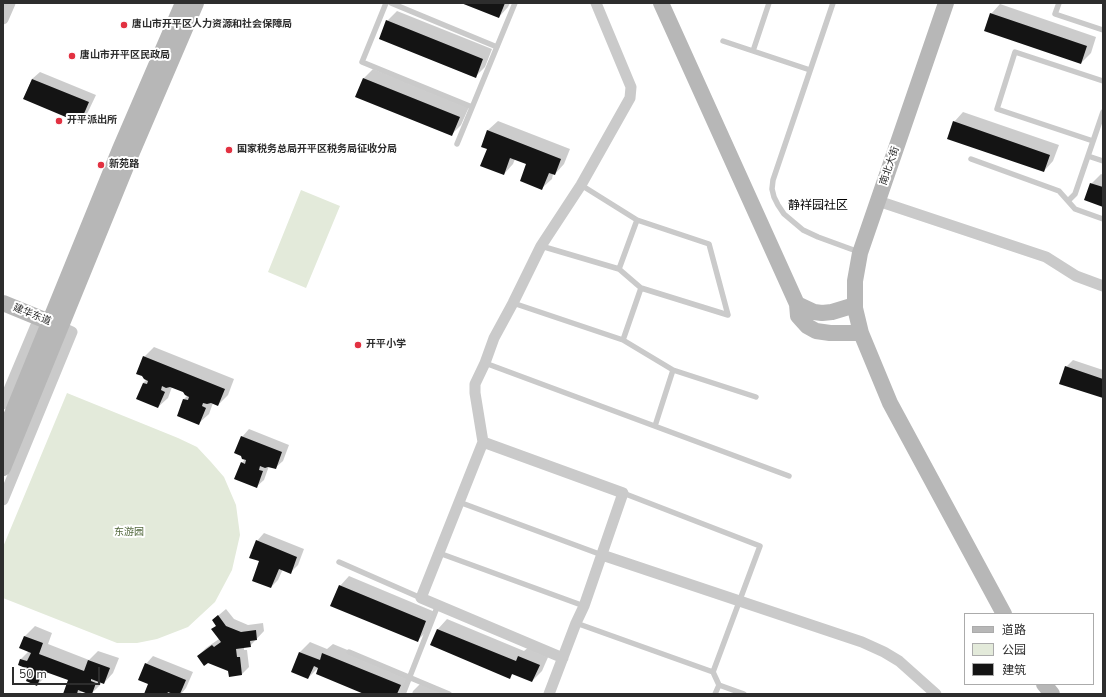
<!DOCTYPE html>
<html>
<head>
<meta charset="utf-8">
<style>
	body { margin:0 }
	#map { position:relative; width:1106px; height:697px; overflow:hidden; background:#fff; font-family:"Nunito Sans","Noto Sans SC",sans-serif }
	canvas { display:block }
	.frame { position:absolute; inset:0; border:4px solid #2d2d2d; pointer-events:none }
	.legend { position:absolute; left:964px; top:613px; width:130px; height:72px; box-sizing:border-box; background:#fff; border:1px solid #ababab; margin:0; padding:5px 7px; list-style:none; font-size:12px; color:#2d2d2d }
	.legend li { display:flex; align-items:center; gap:8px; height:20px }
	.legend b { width:20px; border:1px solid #ababab }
	.scale { position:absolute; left:12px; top:667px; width:88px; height:18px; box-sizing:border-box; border:2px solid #2d2d2d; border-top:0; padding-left:5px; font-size:12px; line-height:14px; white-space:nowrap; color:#2d2d2d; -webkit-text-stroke:3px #fff; paint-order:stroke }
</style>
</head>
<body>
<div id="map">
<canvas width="1106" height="697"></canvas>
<div class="frame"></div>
<ul class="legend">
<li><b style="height:5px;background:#b7b7b7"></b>道路</li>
<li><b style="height:11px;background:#e3eada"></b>公园</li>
<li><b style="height:11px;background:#141414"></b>建筑</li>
</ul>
<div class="scale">50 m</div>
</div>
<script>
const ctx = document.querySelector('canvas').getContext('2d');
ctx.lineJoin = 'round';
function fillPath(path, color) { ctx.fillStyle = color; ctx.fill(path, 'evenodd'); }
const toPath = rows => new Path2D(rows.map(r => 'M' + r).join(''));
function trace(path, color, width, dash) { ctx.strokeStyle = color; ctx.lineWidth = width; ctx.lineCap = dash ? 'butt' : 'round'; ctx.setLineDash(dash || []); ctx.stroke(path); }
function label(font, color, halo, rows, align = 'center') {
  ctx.font = font + ' "Nunito Sans","Noto Sans SC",sans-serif'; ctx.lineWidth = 4; ctx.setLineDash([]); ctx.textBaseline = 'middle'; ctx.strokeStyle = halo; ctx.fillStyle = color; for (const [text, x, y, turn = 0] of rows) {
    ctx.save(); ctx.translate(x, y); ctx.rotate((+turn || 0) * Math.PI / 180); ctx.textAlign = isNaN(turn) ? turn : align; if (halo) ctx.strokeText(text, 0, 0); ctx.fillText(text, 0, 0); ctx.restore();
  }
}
const green = toPath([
	[301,190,340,206,306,288,268,272],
	[67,393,178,438,197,447,211,462,224,477,236,505,240,535,232,570,215,602,188,627,157,639,137,643,117,643,3,598,3,547]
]);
const shadow = toPath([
	[463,3,510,3,508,7,499,17],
	[1000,4,1096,37,1091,53,1081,63,991,14],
	[397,11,492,49,485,67,475,77,387,21],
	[373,69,469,107,461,125,452,134,363,79],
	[40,72,96,95,87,114,80,122,24,98,32,79],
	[963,112,1059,145,1053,161,1044,171,954,122],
	[498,121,570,149,564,164,555,174,553,174,552,179,542,188,527,164,515,159,513,164,504,174,488,148,482,146,488,130],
	[1101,174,1103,175,1103,206,1091,184],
	[154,347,234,379,228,395,218,405,213,403,209,414,199,423,184,399,188,395,184,392,172,387,168,398,158,407,143,383,147,379,144,357],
	[1073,360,1103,370,1103,397,1066,367],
	[249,429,289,445,283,461,275,468,269,466,264,480,256,487,242,463,245,459,242,437],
	[264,533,304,549,298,565,290,573,283,569,278,580,271,587,261,561,257,541],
	[349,576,435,612,427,631,417,641,340,586],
	[226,609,234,619,248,625,263,623,264,631,250,646,244,647,244,650,247,650,249,667,242,674,229,670,198,656,206,648,219,639,213,629,217,625,213,620],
	[447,619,524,651,529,647,549,655,542,671,532,681,513,673,509,677,431,645,438,629],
	[35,626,52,633,48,644,89,660,98,651,119,658,113,673,104,683,102,682,101,684,91,694,83,691,79,694,64,694,69,679,48,671,47,675,37,685,31,669,19,664,21,659,29,651,21,648,25,636],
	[310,642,327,649,333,644,410,676,402,694,367,694,320,666,308,678,292,671,300,652],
	[153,656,193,672,186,688,181,694,176,694,171,692,171,694,145,694,150,684,146,664],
	[423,681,454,694,412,694,413,691]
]);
const building = toPath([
	[461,3,505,3,499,18],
	[990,13,1087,46,1081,64,984,31],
	[386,20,483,59,476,78,379,39],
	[363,78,460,117,452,136,355,97],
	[32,79,89,102,80,123,23,99],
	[953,121,1050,155,1044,172,947,139],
	[487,130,561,159,555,175,549,173,542,190,520,181,526,164,510,158,504,175,480,166,487,149,481,147],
	[1090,183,1103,187,1103,207,1084,200],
	[143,356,225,389,218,406,211,403,207,404,203,403,202,406,206,408,199,425,177,416,183,399,188,400,189,397,185,395,183,392,170,387,166,388,162,386,161,390,165,392,158,408,136,399,143,383,147,384,148,381,144,379,142,376,136,374],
	[1065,366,1103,379,1103,398,1059,384],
	[241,436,282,452,276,469,268,467,265,468,260,466,259,470,263,471,257,488,234,479,241,462,245,464,246,460,242,459,241,456,234,453],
	[256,540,297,557,291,574,279,569,271,588,252,581,259,561,249,558],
	[339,585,426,621,418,642,330,606],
	[218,615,226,626,241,632,256,630,257,640,250,641,251,647,236,649,237,657,240,657,242,675,229,677,228,671,208,663,204,666,197,656,212,645,214,647,221,642,211,629,216,626,212,620],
	[437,629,516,661,518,656,540,665,532,682,512,674,510,679,430,645],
	[24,636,43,643,39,654,84,671,88,660,110,668,104,684,91,679,91,681,96,683,92,694,88,694,78,690,77,694,63,694,68,680,43,671,37,686,26,681,30,670,18,665,20,659,27,661,31,653,19,648],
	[299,652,320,660,322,653,401,685,397,694,364,694,316,674,318,668,314,666,308,679,291,672],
	[145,663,186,680,180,694,173,694,168,692,167,694,144,694,148,684,138,680]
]);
const lane = toPath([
	[386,3,362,62,472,107],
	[391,3,497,47],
	[833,3,773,180,772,189,774,197,778,205,784,214,803,230,818,237,859,252],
	[1059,3,1055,14,1103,30],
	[723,41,810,70],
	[753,51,769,3],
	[1093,141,997,109,1015,52,1103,81],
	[457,144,515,3],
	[1088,156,1103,161],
	[971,159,1059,191,1075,209,1103,219],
	[1068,201,1075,194,1103,112],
	[541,246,619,269,641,288,728,315,709,244,637,220,581,185],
	[619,269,637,220],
	[513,303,623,340,673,370,756,397],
	[623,340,641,288],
	[485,363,789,476],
	[655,426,673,370],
	[623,493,760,546,713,672],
	[459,502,602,555],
	[439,553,584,606],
	[339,562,421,598],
	[576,623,713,672,719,685,744,694],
	[349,652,449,694],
	[403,694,438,605],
	[715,694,719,685]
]);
const street = toPath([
	[3,19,10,3],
	[878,201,1046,257,1076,276,1103,286],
	[3,404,39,318],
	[483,442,623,493,584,606,576,623,549,694],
	[3,500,72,332,61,327],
	[602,555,862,642,884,652,899,661,936,694],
	[563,658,421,598,483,442,475,393,475,384,485,363,494,338,513,303,541,246,581,185,630,98,631,87,596,3]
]);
const secondary = toPath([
	[661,3,797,304,798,316,807,326,816,331,830,333,861,333],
	[946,3,860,253,855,281,855,308,861,333,890,403,1004,614],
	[3,303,59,326],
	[797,304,814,312,822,313,832,312,855,305],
	[3,436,120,149,183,3],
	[3,468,130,157,196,3],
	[1044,684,1052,694]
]);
const markers = [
	[124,25,4,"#e23141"],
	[72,56,4,"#e23141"],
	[59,121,4,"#e23141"],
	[229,150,4,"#e23141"],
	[101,165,4,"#e23141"],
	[358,345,4,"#e23141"]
];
const poiNames = [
	["唐山市开平区人力资源和社会保障局",132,25],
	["唐山市开平区民政局",80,56],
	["开平派出所",67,121],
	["国家税务总局开平区税务局征收分局",237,150],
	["新苑路",109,165],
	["开平小学",366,345]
];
const streetNames = [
	["南北大街",890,166,-71],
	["建华东道",32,315,22]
];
const parkNames = [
	["东游园",129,533]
];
const quarterNames = [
	["静祥园社区",818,206]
];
fillPath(green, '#e3eada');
fillPath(shadow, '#0003');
fillPath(building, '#141414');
trace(lane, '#cacaca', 5.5);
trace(street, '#cacaca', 11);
trace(secondary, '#b7b7b7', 16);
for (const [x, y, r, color] of markers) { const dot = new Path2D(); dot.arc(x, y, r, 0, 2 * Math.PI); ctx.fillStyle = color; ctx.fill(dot); trace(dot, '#fff', 1.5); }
label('bold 10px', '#2d2d2d', '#fff', poiNames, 'left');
label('10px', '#2d2d2d', '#fff', streetNames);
label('10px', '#51673b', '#fff', parkNames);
label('12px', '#000', '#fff', quarterNames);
</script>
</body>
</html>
